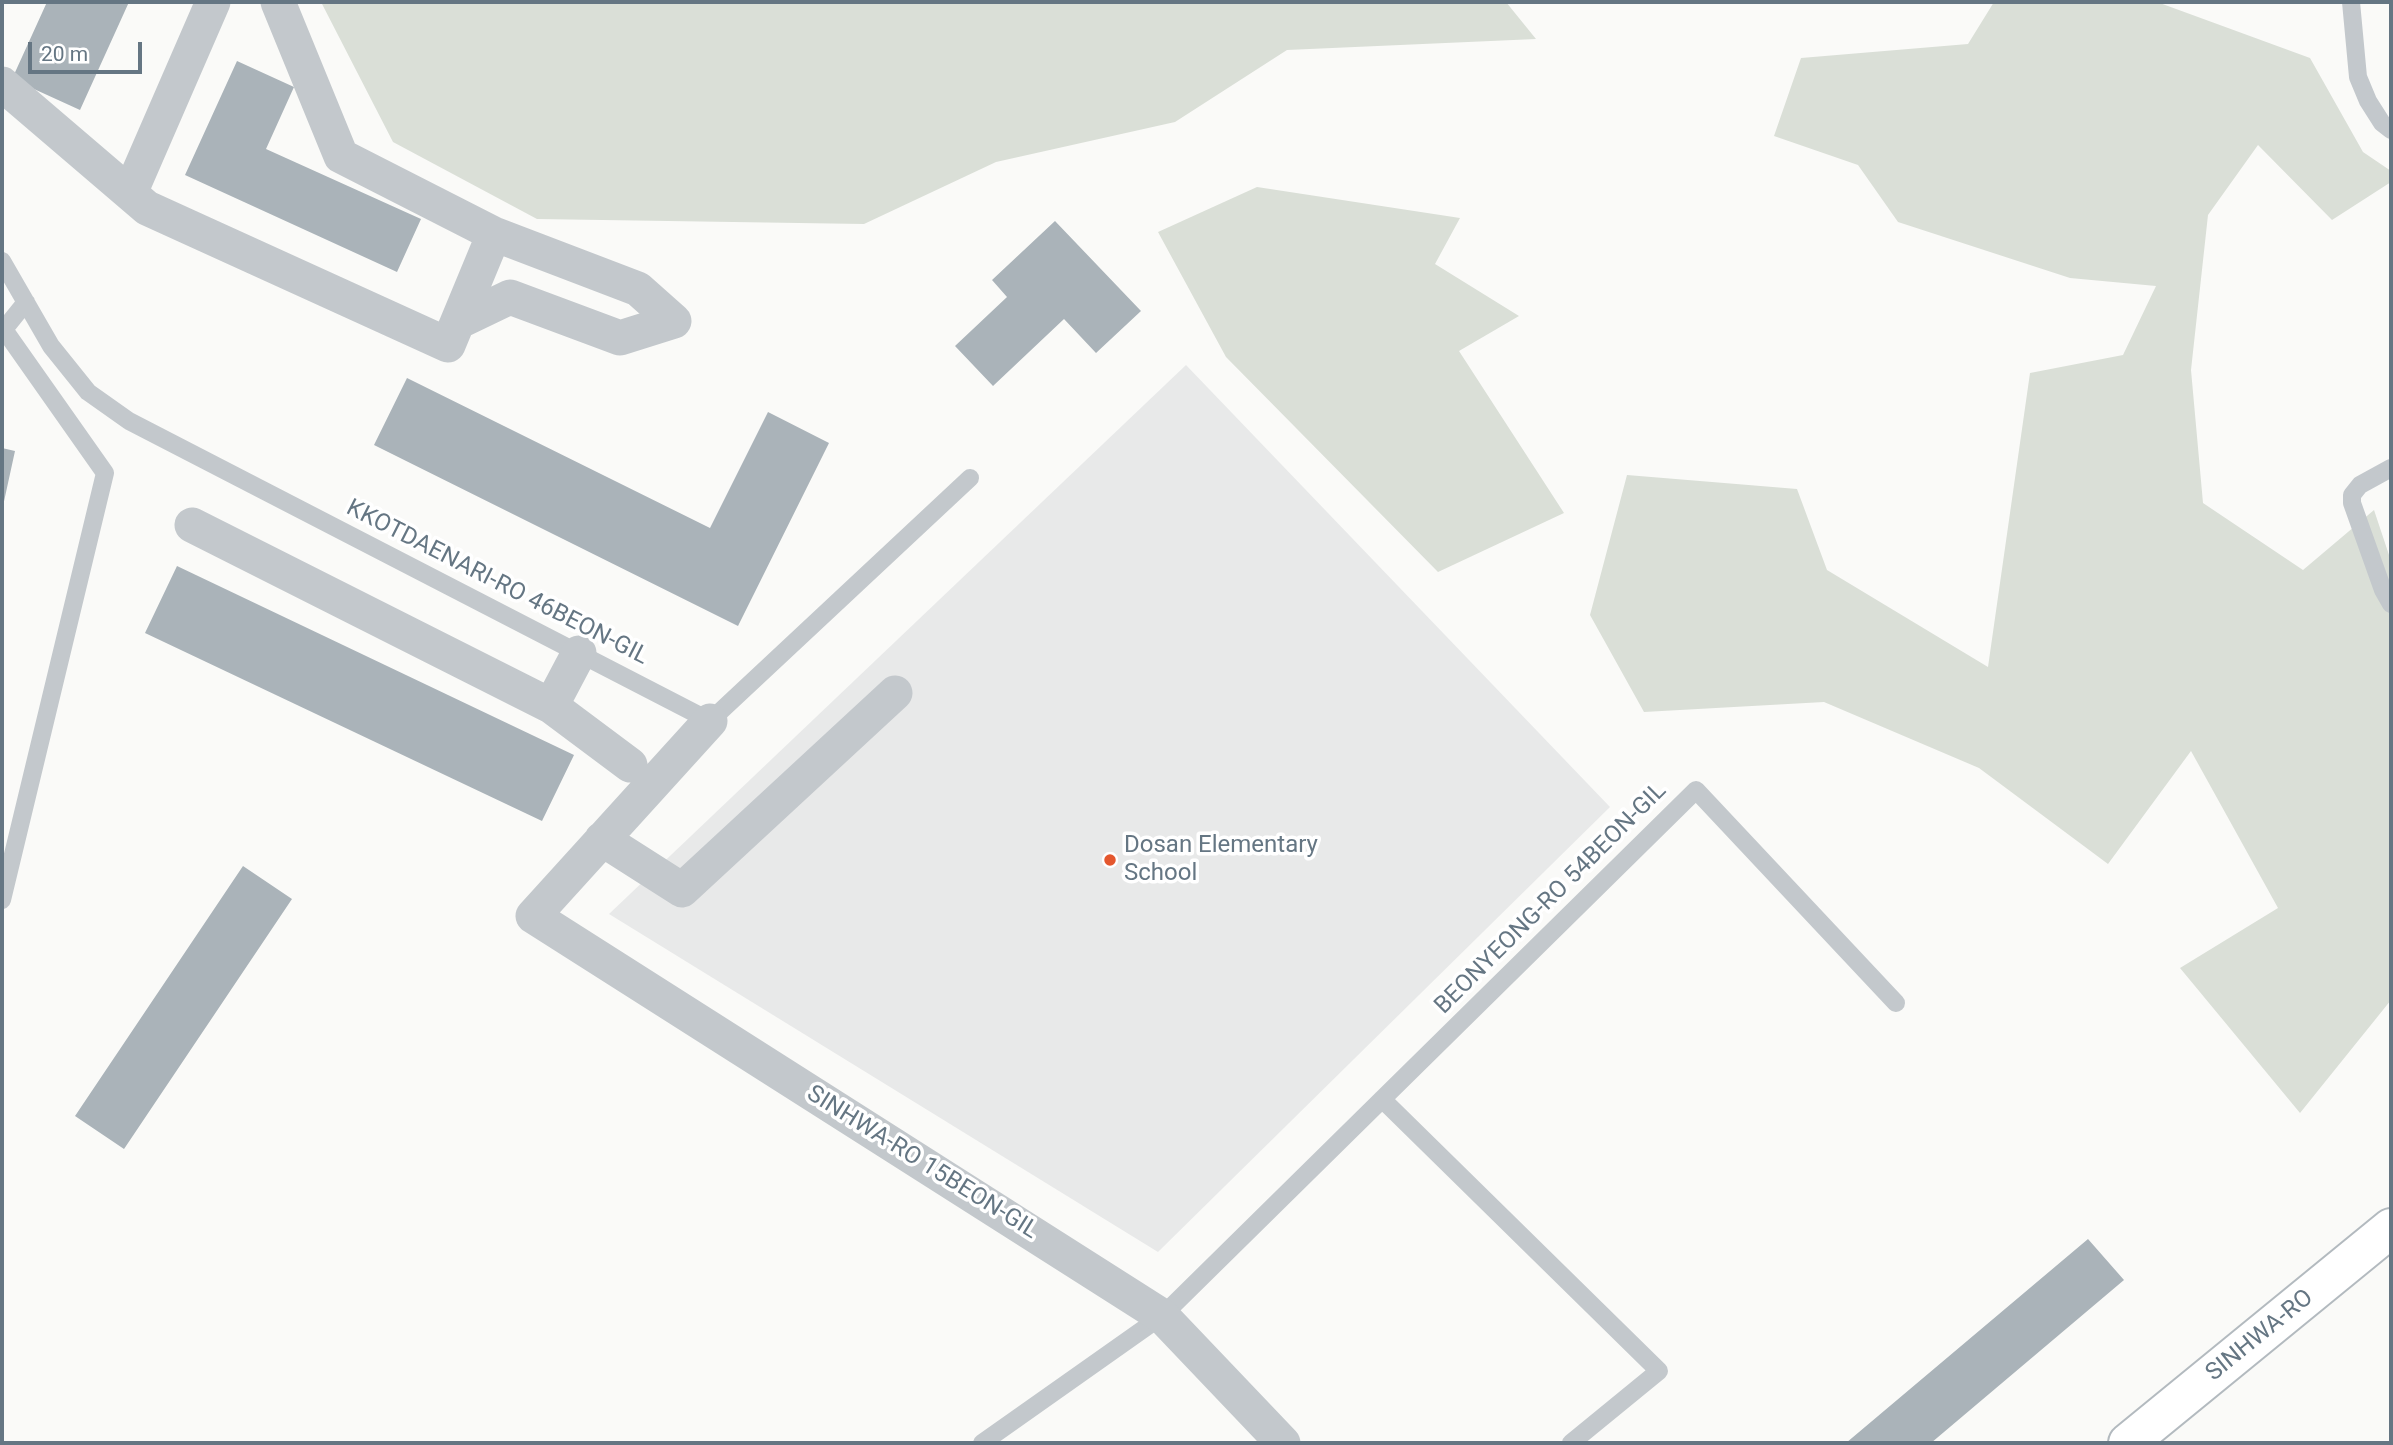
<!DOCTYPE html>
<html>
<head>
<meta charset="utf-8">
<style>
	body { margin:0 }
	#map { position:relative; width:2393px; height:1445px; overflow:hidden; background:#fafaf8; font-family:Roboto,sans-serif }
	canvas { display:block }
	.frame { position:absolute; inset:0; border:4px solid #657683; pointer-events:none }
	.scale { position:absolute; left:28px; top:42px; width:114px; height:32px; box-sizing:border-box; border:4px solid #657683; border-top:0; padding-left:9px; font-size:21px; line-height:24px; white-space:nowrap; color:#657683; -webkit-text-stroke:5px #fff; paint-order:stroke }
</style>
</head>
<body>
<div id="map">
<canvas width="2393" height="1445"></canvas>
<div class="frame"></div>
<div class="scale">20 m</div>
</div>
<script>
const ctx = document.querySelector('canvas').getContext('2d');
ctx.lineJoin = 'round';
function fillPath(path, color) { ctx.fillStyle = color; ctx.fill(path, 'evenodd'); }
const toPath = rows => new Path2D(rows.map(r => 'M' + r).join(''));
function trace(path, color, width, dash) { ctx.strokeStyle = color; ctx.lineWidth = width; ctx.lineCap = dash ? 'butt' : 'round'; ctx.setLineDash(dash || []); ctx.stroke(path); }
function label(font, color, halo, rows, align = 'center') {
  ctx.font = font + ' Roboto,sans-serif'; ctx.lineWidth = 7; ctx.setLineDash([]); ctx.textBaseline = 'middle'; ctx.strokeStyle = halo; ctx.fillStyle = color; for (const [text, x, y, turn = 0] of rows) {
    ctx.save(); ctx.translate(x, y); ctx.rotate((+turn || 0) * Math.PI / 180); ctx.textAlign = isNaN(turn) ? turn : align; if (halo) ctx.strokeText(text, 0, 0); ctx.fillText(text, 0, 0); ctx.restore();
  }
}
const built = toPath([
	[1186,365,1610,807,1158,1252,609,914]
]);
const green = toPath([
	[321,2,1506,2,1536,39,1287,50,1175,122,996,162,864,224,537,219,393,142],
	[1994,2,2157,2,2310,58,2363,152,2391,171,2391,182,2332,220,2258,145,2208,215,2191,370,2203,503,2303,570,2374,510,2391,561,2391,1000,2300,1113,2180,968,2278,908,2191,751,2108,864,1979,768,1824,702,1644,712,1590,615,1627,475,1797,489,1827,570,1988,667,2030,373,2123,355,2156,286,2070,278,1898,222,1858,165,1774,136,1801,58,1968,44],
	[1257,187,1460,218,1435,264,1519,316,1459,351,1564,513,1438,572,1226,357,1158,232]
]);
const building = toPath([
	[47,2,129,2,80,110,12,79],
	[237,61,294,87,266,149,421,219,397,272,185,175],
	[1055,221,1141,311,1096,353,1064,319,993,386,955,346,1007,297,992,280],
	[407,378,710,528,768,412,829,443,738,626,374,445],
	[2,448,15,451,3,506,2,505],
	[177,566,574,755,542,821,145,633],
	[243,866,292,899,124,1149,75,1116],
	[2088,1239,2124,1280,1931,1443,1846,1443]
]);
const service = toPath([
	[2351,2,2358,77,2368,101,2382,123,2391,130],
	[2,261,51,346,88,392,129,421,710,721,970,478],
	[2,332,26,302],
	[2391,468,2360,485,2352,495,2352,503,2383,590,2391,604],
	[2,900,105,473,5,331],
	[1382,1099,1659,1371,1571,1443],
	[982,1443,1162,1316,1696,790,1896,1003]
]);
const minor = toPath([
	[2,84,147,208,448,345,494,234,341,156,278,2],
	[130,193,213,2],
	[458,322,510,297,620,338,674,321,638,289,494,234],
	[192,525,551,706,579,653],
	[551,706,630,765],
	[710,721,533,916,1162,1316,1283,1443],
	[602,839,682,890,895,693]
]);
const secondary = toPath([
	[2128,1443,2391,1228]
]);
const markers = [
	[1110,860,7,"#e4572e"]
];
const streetNames = [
	["KKOTDAENARI-RO 46BEON-GIL",497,583,27],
	["BEONYEONG-RO 54BEON-GIL",1551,899,-45],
	["SINHWA-RO 15BEON-GIL",922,1163,32],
	["SINHWA-RO",2260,1336,-39]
];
const poiNames = [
	["Dosan Elementary",1124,846],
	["School",1124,874]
];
fillPath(built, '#e8e9e9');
fillPath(green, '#dadfd7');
fillPath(building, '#aab3b9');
trace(secondary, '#b3babf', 42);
trace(service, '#c3c8cc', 18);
trace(minor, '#c3c8cc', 35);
trace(secondary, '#fff', 38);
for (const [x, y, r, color] of markers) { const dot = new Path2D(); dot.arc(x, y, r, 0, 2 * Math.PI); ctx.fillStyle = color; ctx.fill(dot); trace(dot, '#fff', 2.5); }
label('24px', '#657683', '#fff', streetNames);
label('24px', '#657683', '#fff', poiNames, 'left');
</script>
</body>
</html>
